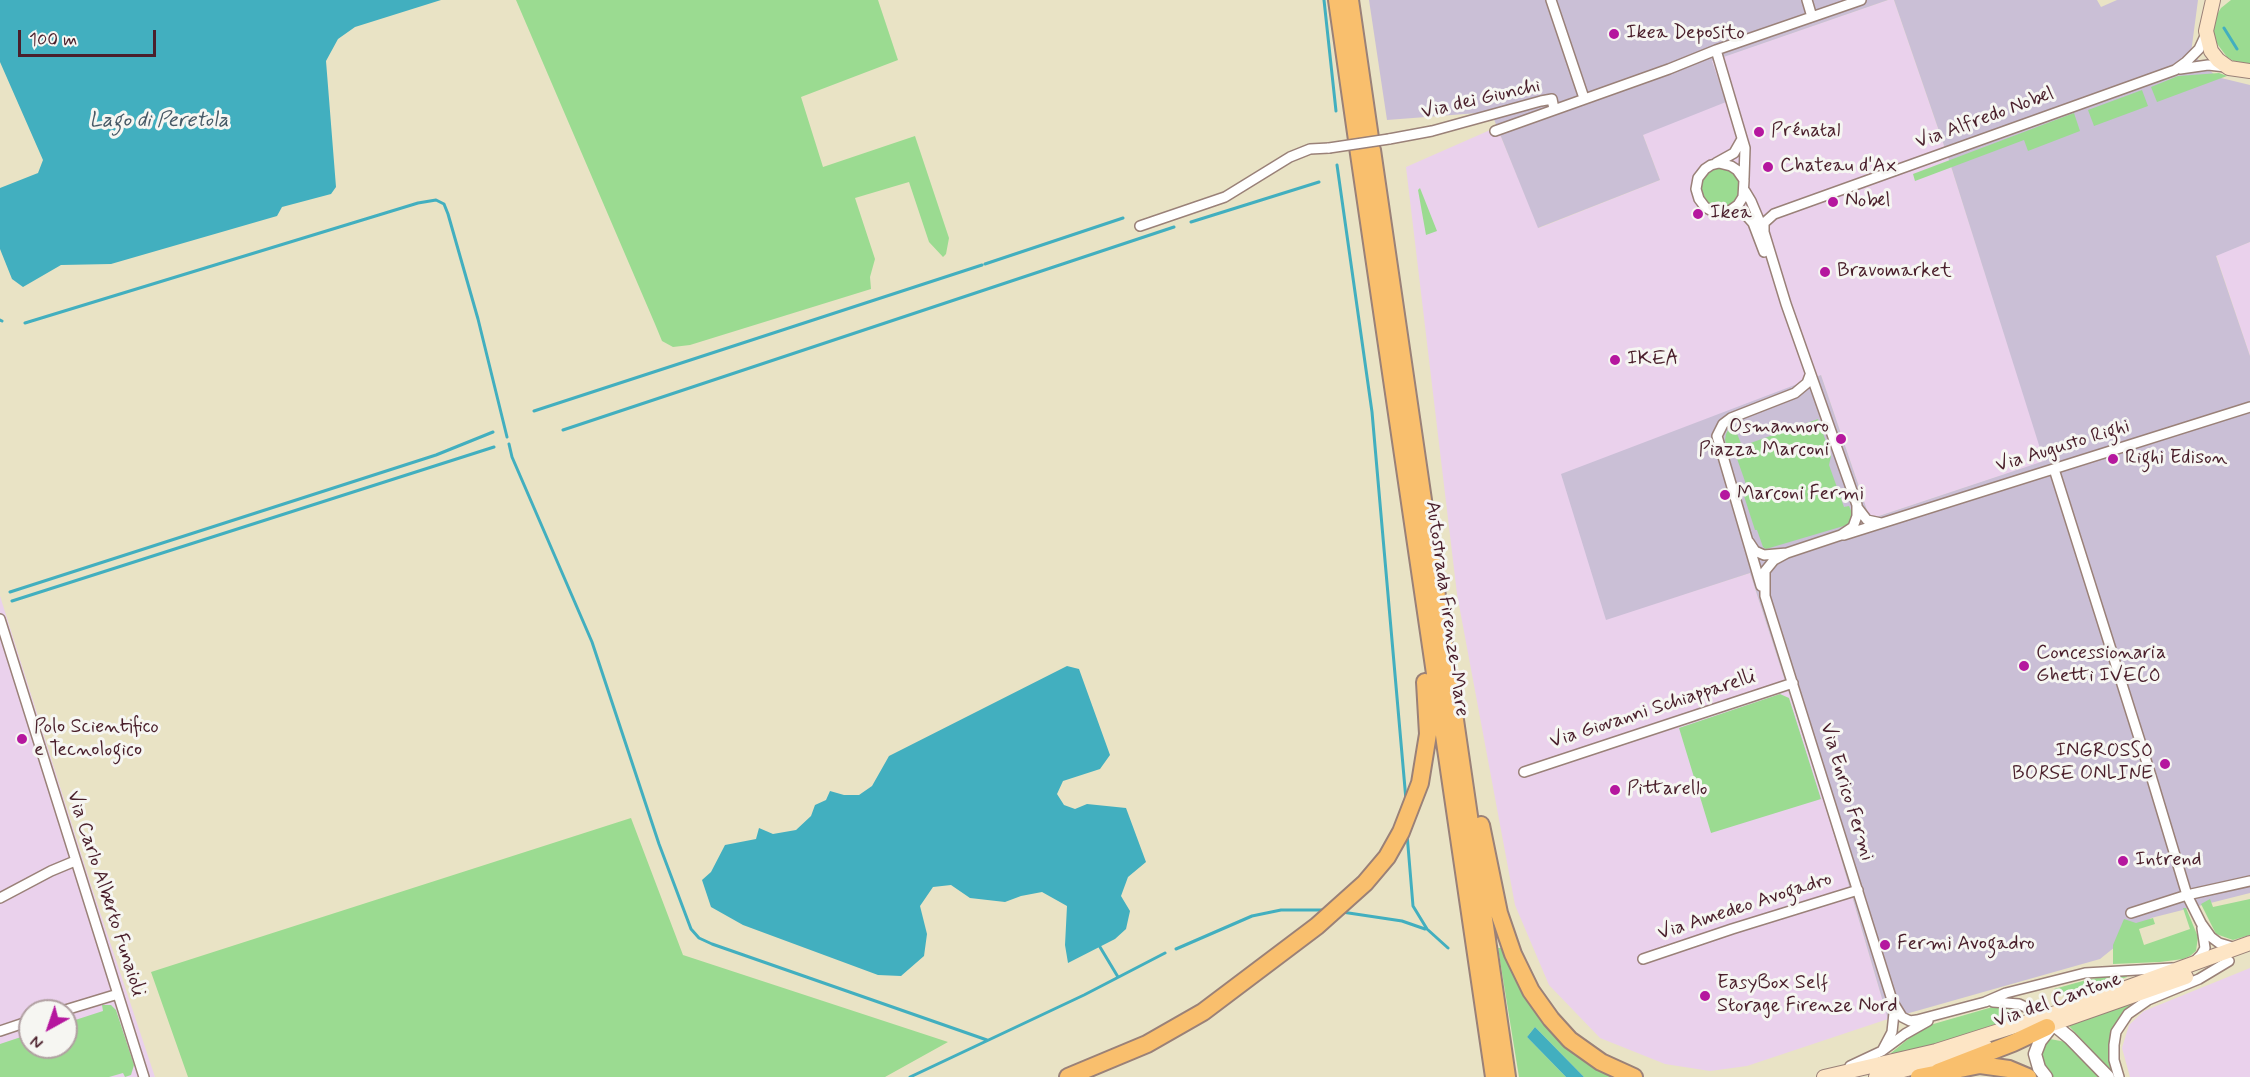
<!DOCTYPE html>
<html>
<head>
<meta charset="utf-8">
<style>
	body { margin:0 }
	#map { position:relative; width:2250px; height:1077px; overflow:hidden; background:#e9e3c5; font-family:Mynerve,sans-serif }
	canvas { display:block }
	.north { position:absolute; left:18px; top:999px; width:60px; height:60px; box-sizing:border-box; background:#f6f6f2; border:2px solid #b1a0a2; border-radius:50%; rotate:220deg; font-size:16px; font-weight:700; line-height:24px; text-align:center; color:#4a1f2b }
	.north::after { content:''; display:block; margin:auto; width:21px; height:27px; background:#b5179e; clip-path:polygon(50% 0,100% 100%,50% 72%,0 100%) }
	.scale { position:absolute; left:18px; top:30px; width:138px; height:27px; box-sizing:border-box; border:3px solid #4a1f2b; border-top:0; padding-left:8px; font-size:18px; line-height:21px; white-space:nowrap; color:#4a1f2b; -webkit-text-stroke:4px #f6f6f2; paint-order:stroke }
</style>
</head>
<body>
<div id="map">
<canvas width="2250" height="1077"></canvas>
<div class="north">N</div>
<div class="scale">100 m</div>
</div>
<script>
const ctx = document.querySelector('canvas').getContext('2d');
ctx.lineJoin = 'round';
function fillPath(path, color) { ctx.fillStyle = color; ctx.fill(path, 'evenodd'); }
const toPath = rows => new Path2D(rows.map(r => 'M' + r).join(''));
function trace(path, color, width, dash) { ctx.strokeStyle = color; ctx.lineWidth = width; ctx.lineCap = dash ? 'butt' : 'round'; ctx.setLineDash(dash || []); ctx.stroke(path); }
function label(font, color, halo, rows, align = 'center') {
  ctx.font = font + ' Mynerve,sans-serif'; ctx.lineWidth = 6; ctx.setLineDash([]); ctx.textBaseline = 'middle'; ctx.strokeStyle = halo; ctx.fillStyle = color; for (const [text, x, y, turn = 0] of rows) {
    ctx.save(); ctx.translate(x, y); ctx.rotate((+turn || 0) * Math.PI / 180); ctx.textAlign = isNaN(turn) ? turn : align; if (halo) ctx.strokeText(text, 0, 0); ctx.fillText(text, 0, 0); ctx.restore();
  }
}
const built = toPath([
	[1888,0,1894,0,1950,163,2045,461,1870,519,1821,375,1606,619,1750,573,1825,804,1888,1019,1747,1066,1710,1071,1665,1064,1600,1038,1549,985,1515,905,1457,594,1406,167,1497,127,1539,228,1660,180,1643,135,1711,61],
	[2250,242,2250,356,2216,255],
	[0,596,90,882,155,1077,0,1077],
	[30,1011,66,1011,66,1047,30,1047],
	[2250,968,2250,1077,2130,1077,2122,1048,2129,1025,2144,1011]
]);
const industrial = toPath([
	[1369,0,1888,0,1712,61,1726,102,1643,135,1660,180,1538,228,1491,112,1387,120],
	[1894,0,2097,0,2101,7,2117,0,2198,0,2191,53,2217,77,2250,85,2250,242,2216,256,2250,356,2250,893,2151,918,2100,959,1888,1019,1825,804,1750,573,1606,620,1561,474,1821,375,1870,519,2044,461,1950,163]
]);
const green = toPath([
	[516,0,878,0,898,60,801,97,823,167,915,136,949,238,946,254,943,257,929,242,909,182,855,198,875,259,870,277,871,289,690,345,673,347,662,341,655,324],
	[2231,0,2250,0,2250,65,2235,62,2227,57,2215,41,2213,31,2216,16,2221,8],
	[2219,73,2227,76,2157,102,2151,87,2178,76],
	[2142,90,2148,106,2094,126,2088,110],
	[2074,113,2080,131,2028,151,2024,140,1915,181,1913,174],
	'1700 188a20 20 0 1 1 40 0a20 20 0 1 1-40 0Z',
	[1420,188,1437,231,1426,235,1418,190],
	[1818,419,1831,456,1829,465,1844,507,1849,506,1852,513,1850,521,1847,525,1766,549,1763,547,1757,530,1755,530,1744,496,1748,490,1734,450,1728,451,1725,440,1726,434,1729,428,1734,426,1742,446],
	[1780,694,1789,698,1821,799,1711,833,1679,728],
	[631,818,683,955,948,1042,885,1077,188,1077,151,972],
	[2210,899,2213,907,2250,899,2250,935,2233,940,2216,934,2201,904],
	[2183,908,2186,908,2198,937,2196,951,2190,956,2183,959,2160,962,2113,964,2113,945,2124,919,2136,923,2153,918,2155,924,2139,929,2144,945,2190,929],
	[1498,948,1503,948,1530,999,1620,1077,1584,1077,1535,1027,1527,1037,1566,1077,1519,1077],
	[2126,974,2128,974,2127,977,2068,998,2066,995,2059,996,2054,989,2090,979],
	[2134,1001,2135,1003,2120,1018,2113,1031,2111,1071,2068,1025],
	[102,1005,111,1005,116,1010,134,1065,131,1075,125,1077,123,1073,109,1077,0,1077,0,1044,30,1034,30,1047,66,1047,66,1023,103,1011],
	[1996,1006,2016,1010,2019,1016,1934,1045,1892,1055,1891,1053,1923,1027],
	[2050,1039,2066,1042,2100,1077,2053,1077,2043,1066,2040,1047]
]);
const water = toPath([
	[0,0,441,0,355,27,338,39,326,61,336,187,331,194,282,207,277,216,111,264,61,265,23,287,12,279,0,249,0,188,38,173,43,160,0,62],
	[1067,666,1079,669,1110,755,1100,769,1063,781,1057,794,1064,805,1075,809,1087,804,1126,808,1146,862,1128,877,1121,896,1130,911,1126,929,1115,939,1068,963,1065,945,1067,906,1042,892,1021,896,1005,902,970,898,951,885,933,887,920,906,927,934,924,956,901,976,878,975,743,925,711,907,702,880,711,872,725,845,756,839,759,828,773,834,796,830,811,816,815,805,826,800,830,791,844,795,859,795,872,786,889,756],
	[1535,1027,1584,1077,1566,1077,1527,1037]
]);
const stream = toPath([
	[1324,0,1336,111],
	[2224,28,2237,49],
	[1337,165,1372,412,1406,800],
	[1191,222,1319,182],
	[985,264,1123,218],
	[0,320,2,321],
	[25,323,418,203,436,200,444,204,448,214,478,319,507,437],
	[534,411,982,265],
	[563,430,1174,227],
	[509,444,512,457,592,642,659,844,691,929,699,938,712,944,987,1040],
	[10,592,436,455,493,432],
	[12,601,494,447],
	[1407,834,1413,906,1427,929,1448,948],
	[1342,912,1402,921,1425,929],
	[1100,947,1118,977],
	[1176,949,1252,916,1281,910,1326,910],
	[910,1077,1084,995,1165,953]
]);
const minor = toPath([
	[1551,0,1584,98],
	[1807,0,1812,17],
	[1716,50,1745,148,1744,178],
	[2180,69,2208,65,2226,67],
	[1495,131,1669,69,1716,50,1861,0],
	[1389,139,1432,131,1541,101,1552,99,1554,109],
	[1716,163,1734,153,1742,139],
	[1745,191,1751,201,1764,232,1786,304,1857,505,1857,516,1853,527,1841,535,1787,553,1764,555,1755,551,1749,542],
	[1731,210,1738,205,1743,197,1744,180,1737,170,1731,166,1719,163,1711,165,1705,169,1698,178,1696,189,1699,199,1705,207,1712,211,1723,212,1737,210,1745,214,1753,223,1764,252],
	[1140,226,1225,197,1290,157,1310,149,1329,148],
	[1764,232,1764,223,1774,214,2175,70,2186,62,2199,49,2206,34],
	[2054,469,2152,779,2187,895,2201,923,2211,937,2219,943,2236,948],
	[1857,507,1867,520,1881,523],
	[1844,535,2250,407],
	[1787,553,1774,560,1765,571,1765,596,1892,1000,1894,1013,1892,1032,1882,1051],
	[1761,586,1717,436,1723,424,1731,418,1795,393,1807,383,1810,375],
	[0,619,144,1077],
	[1524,772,1793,683],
	[0,898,51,871,75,861],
	[2131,913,2187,895,2250,881],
	[1643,959,1732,929,1858,890],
	[2195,961,2201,955,2205,948,2202,928],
	[1993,1002,2019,1004,2044,1016],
	[1894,1004,1902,1017,1910,1021,1917,1020,1985,1002,2006,993,2085,973,2172,968],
	[62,1011,118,994],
	[0,1031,30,1021],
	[1850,1066,1882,1051,1905,1034,1928,1021],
	[2119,1077,2114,1060,2114,1045,2116,1032,2128,1014,2148,1000,2199,979,2229,961]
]);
const tertiary = toPath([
	[2047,1019,2070,1038,2108,1077],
	[2046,1077,2039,1068,2035,1054,2040,1041,2051,1027]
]);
const secondary = toPath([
	[2213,0,2206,31,2211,51,2218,60,2229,68,2250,71],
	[2038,1029,2186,977],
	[1824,1077,1936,1051,2065,1010,2250,943],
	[1876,1077,1942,1060,1985,1046]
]);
const motorway = toPath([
	[1337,0,1357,140],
	[1350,0,1370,138],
	[1358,147,1494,1077],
	[1372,150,1507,1077],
	[1481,825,1499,913,1513,954,1531,991,1551,1019,1570,1040,1601,1062,1634,1077],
	[1938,1072,2013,1043,2047,1027],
	[1068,1077,1147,1044,1203,1012,1317,926,1365,883,1387,857,1401,832,1420,783,1428,734,1425,682],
	[1919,1077,1980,1065,2009,1069,2028,1077]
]);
const minorBridge = toPath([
	[1329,148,1389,139]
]);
const markers = [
	[1614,34,6,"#b5179e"],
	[1759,132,6,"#b5179e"],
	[1768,167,6,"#b5179e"],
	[1833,202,6,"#b5179e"],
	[1698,214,6,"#b5179e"],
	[1825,272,6,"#b5179e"],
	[1615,360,6,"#b5179e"],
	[1841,439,6,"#b5179e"],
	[2113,459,6,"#b5179e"],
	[1725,495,6,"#b5179e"],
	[2024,666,6,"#b5179e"],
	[22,739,6,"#b5179e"],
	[2165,764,6,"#b5179e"],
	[1615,790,6,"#b5179e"],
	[2123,861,6,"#b5179e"],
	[1885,945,6,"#b5179e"],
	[1705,996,6,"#b5179e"]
];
const poiNames = [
	["Ikea Deposito",1626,34],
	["Prénatal",1771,132],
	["Chateau d'Ax",1780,167],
	["Nobel",1845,202],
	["Ikea",1710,214],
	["Bravomarket",1837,272],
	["IKEA",1627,360],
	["Osmannoro",1829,428,"right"],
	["Piazza Marconi",1829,451,"right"],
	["Righi Edison",2125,459],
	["Marconi Fermi",1737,495],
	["Concessionaria",2036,654],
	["Ghetti IVECO",2036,677],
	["Polo Scientifico",34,728],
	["e Tecnologico",34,751],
	["INGROSSO",2153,752,"right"],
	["BORSE ONLINE",2153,775,"right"],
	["Pittarello",1627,790],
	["Intrend",2135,861],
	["Fermi Avogadro",1897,945],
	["EasyBox Self",1717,984],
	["Storage Firenze Nord",1717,1007]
];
const streetNames = [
	["Via dei Giunchi",1481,100,-13],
	["Via Alfredo Nobel",1985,119,-20],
	["Via Augusto Righi",2063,447,-17],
	["Autostrada Firenze-Mare",1446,609,82],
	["Via Giovanni Schiapparelli",1653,710,-18],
	["Via Enrico Fermi",1846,792,73],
	["Via Carlo Alberto Funaioli",105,894,72],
	["Via Amedeo Avogadro",1745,907,-18],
	["Via del Cantone",2058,1001,-19]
];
const waterNames = [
	["Lago di Peretola",159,122]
];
fillPath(built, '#ead1ec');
fillPath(industrial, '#cabfd6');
fillPath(green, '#9bdb91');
fillPath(water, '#42afbf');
trace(stream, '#42afbf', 3);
trace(minor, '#9a8178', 12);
trace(tertiary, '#9a8178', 15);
trace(secondary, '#9a8178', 16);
trace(motorway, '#9a8178', 20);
trace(minor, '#fff', 9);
trace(tertiary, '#fff', 12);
trace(secondary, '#fde5c5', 14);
trace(motorway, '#f9bf6d', 16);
trace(minorBridge, '#9a8178', 12, []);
trace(minorBridge, '#fff', 9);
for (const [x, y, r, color] of markers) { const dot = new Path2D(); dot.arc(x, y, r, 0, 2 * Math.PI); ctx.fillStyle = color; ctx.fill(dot); trace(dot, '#f6f6f2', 2); }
label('20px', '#4a1f2b', '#f6f6f2', poiNames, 'left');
label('20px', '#4a1f2b', '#f6f6f2', streetNames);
label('italic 21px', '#475966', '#f6f6f2', waterNames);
</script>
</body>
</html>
